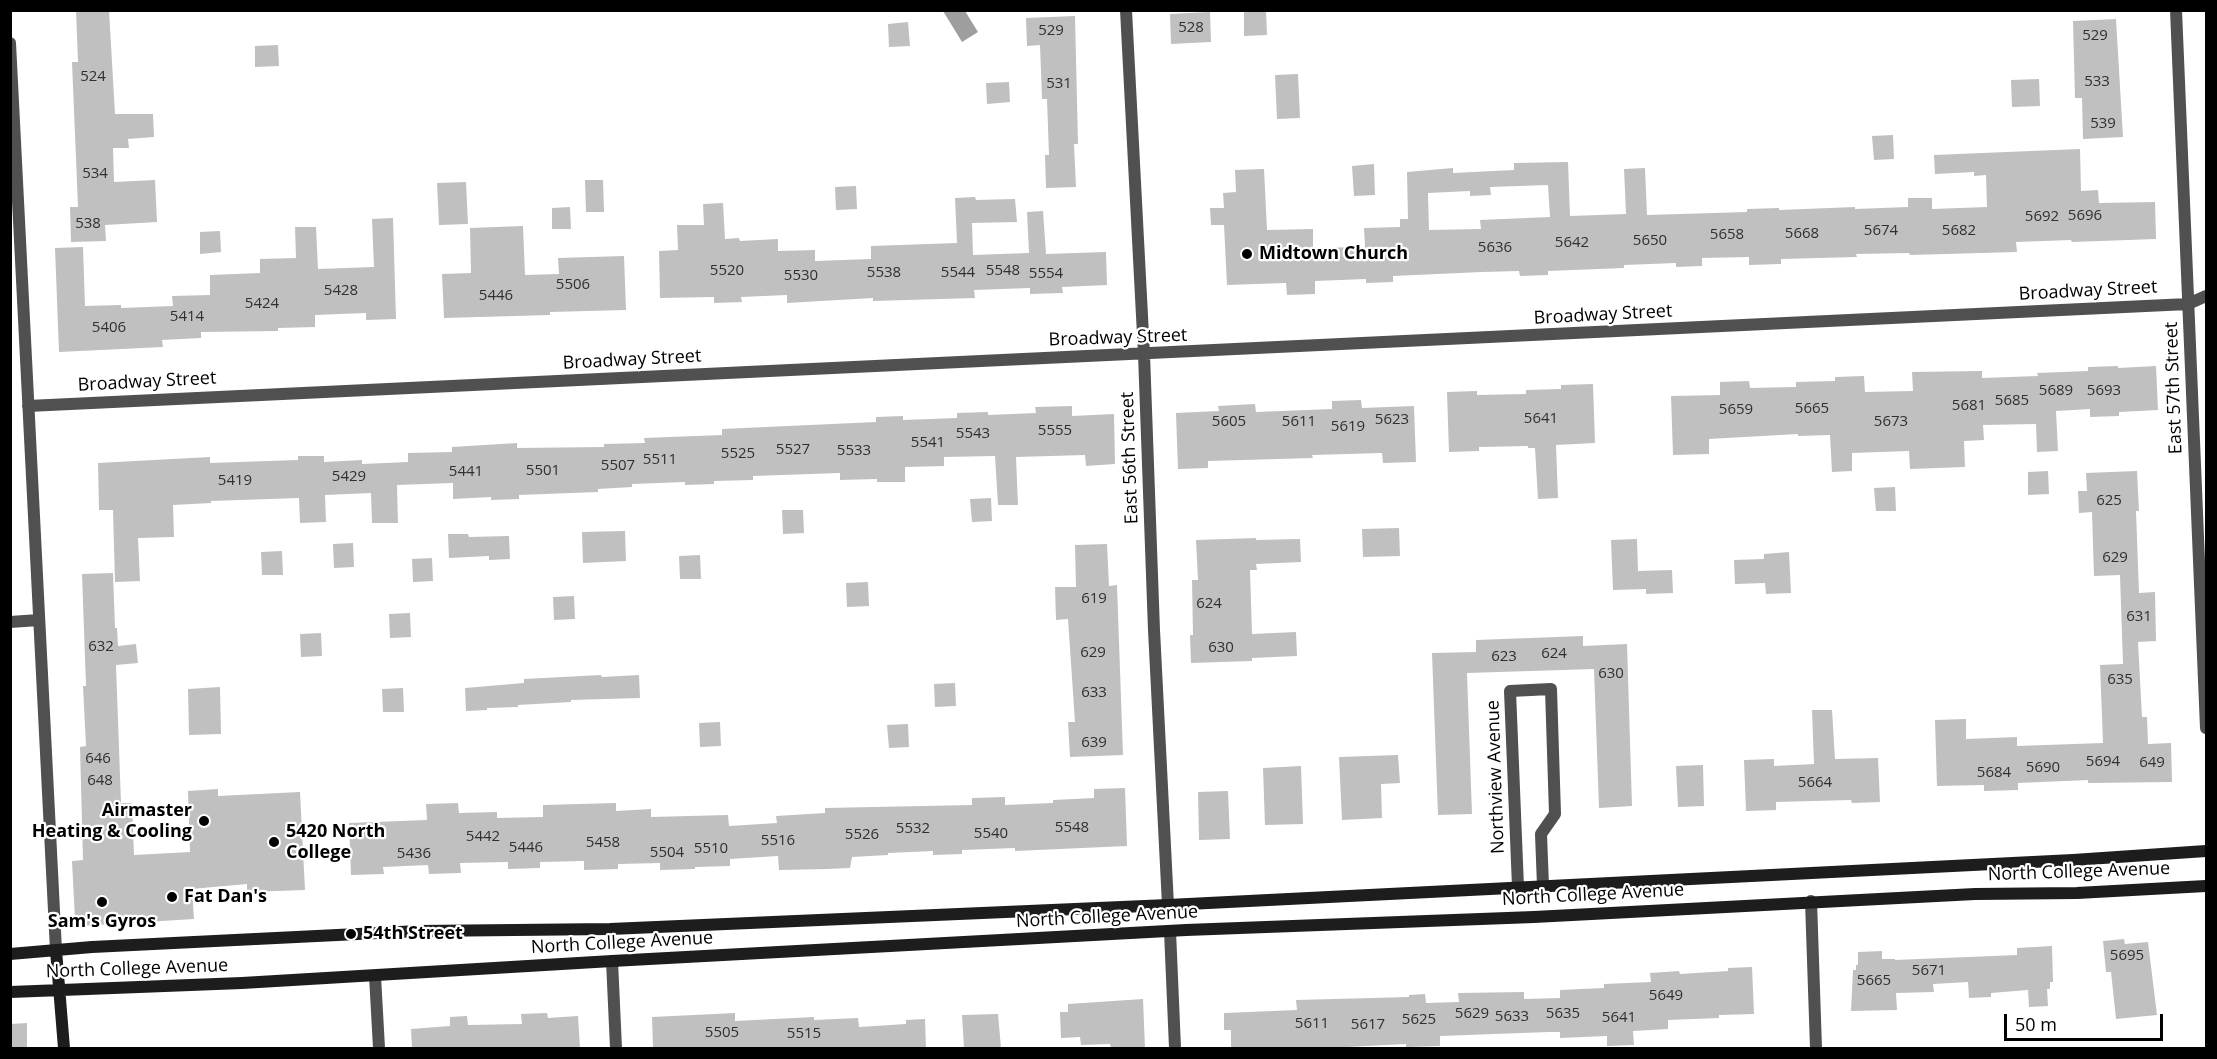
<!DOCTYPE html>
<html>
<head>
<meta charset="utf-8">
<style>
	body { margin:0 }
	#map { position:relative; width:2217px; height:1059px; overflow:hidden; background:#fff; font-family:"Open Sans",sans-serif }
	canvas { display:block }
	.frame { position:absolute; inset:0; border:12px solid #000; pointer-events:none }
	.scale { position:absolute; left:2004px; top:1014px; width:159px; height:27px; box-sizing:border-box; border:3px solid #000; border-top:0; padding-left:8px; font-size:18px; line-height:21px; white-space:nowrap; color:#000; -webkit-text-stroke:4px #fff; paint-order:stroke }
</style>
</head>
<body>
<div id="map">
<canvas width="2217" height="1059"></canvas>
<div class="frame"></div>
<div class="scale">50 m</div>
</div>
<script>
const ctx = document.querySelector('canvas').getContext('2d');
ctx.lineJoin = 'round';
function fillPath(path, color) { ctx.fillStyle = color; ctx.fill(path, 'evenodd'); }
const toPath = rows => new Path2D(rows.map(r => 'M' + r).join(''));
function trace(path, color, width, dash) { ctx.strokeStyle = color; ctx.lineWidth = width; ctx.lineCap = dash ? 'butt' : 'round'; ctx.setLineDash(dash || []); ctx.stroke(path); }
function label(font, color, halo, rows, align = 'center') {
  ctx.font = font + ' "Open Sans",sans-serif'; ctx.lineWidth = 4.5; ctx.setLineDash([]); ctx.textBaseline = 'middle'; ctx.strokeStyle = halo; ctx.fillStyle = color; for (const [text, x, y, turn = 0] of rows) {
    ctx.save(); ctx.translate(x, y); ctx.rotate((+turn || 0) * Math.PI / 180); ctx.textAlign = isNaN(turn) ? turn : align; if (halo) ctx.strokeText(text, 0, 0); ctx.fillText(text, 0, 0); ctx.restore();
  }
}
const water = toPath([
	[943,11,965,11,978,32,962,42]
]);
const building = toPath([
	[76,10,109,10,115,114,153,114,154,137,128,139,129,148,113,148,114,182,155,180,157,222,105,225,106,241,71,242,70,207,78,207,72,62,78,62],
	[1244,10,1266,10,1267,35,1244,36],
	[1210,12,1211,42,1171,44,1170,14],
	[1075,16,1078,144,1074,144,1076,187,1046,188,1045,155,1049,155,1047,99,1042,99,1040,45,1027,46,1026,18],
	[2116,19,2123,137,2083,139,2082,98,2075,98,2073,21],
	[908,22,910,46,889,47,888,24],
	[278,45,279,66,255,67,255,46],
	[1298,74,1300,118,1277,119,1275,75],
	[2039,79,2040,106,2012,107,2011,80],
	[1009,82,1010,102,987,104,986,83],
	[1893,135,1894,159,1874,160,1872,136],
	[2080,149,2081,191,2098,190,2099,203,2155,202,2156,239,2072,242,2071,240,2016,242,2017,252,1910,255,1909,253,1856,254,1857,257,1781,259,1781,264,1749,265,1749,257,1702,258,1702,266,1676,267,1676,263,1624,265,1624,268,1548,271,1548,275,1520,276,1519,271,1482,272,1393,276,1393,282,1366,283,1366,279,1315,281,1315,294,1287,295,1286,283,1227,285,1224,225,1211,225,1210,208,1224,208,1223,193,1236,192,1235,170,1264,169,1267,230,1313,229,1313,248,1365,247,1364,228,1400,227,1400,219,1408,219,1407,172,1453,168,1453,173,1514,170,1514,163,1568,162,1570,216,1626,214,1624,169,1645,168,1647,215,1747,212,1747,209,1779,208,1779,210,1855,207,1855,209,1908,207,1908,198,1932,198,1932,209,1987,207,1986,175,1974,176,1974,172,1935,174,1934,155],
	[1548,185,1550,217,1480,220,1481,229,1429,230,1428,193,1470,191,1470,196,1491,195,1490,187],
	[1374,164,1375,195,1354,196,1352,166],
	[585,180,603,180,604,212,586,212],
	[466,182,468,224,439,225,437,183],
	[856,186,857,209,836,210,835,187],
	[975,197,976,200,1015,199,1017,222,972,223,973,255,1029,253,1027,212,1043,211,1046,254,1106,252,1107,285,1062,287,1063,293,1030,294,1030,288,974,290,975,298,873,301,873,298,787,303,787,295,741,297,742,302,714,303,714,297,660,298,659,251,678,250,677,225,704,225,703,204,723,203,725,239,739,238,740,241,778,239,778,251,815,250,815,261,871,259,871,246,957,243,955,198],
	[570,207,571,229,552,229,552,208],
	[393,218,396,319,366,320,366,313,315,315,315,327,278,328,278,331,201,332,201,338,162,340,163,347,59,352,55,248,83,247,85,306,121,305,121,308,173,306,172,296,210,295,210,275,260,273,260,259,296,258,295,227,316,227,318,269,374,267,372,219],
	[523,226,525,275,559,274,558,258,624,256,626,310,550,312,550,315,444,318,442,274,471,273,470,228],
	[220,231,221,252,200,254,200,232],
	[2118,366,2118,368,2156,366,2158,410,2119,412,2119,416,2090,417,2090,409,2056,411,2058,451,2037,452,2036,424,1983,425,1984,440,1964,441,1965,467,1910,469,1909,451,1852,453,1852,471,1832,472,1830,435,1798,436,1798,434,1709,439,1709,454,1673,455,1671,396,1720,395,1720,382,1749,381,1750,388,1796,387,1796,382,1835,381,1835,377,1864,376,1865,392,1913,391,1912,372,1982,371,1982,378,2038,376,2037,373,2088,371,2088,367],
	[1593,384,1595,443,1556,445,1558,498,1538,499,1535,448,1528,448,1528,446,1479,447,1479,451,1449,452,1447,392,1477,391,1477,395,1526,394,1526,390,1561,389,1561,385],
	[1361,400,1362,408,1414,406,1416,462,1383,463,1382,453,1312,455,1313,458,1208,461,1208,468,1178,469,1176,413,1219,411,1218,406,1255,404,1256,412,1332,409,1332,401],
	[1072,406,1072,416,1114,414,1115,464,1086,466,1085,455,1016,457,1018,505,998,505,995,456,944,457,944,466,905,467,905,482,877,482,877,479,840,480,840,473,753,476,753,480,714,481,714,484,685,485,685,482,632,484,632,487,598,489,598,492,519,495,519,499,491,500,491,497,453,499,453,483,397,485,398,523,372,523,371,493,325,495,326,522,300,523,299,498,211,501,211,503,173,505,174,537,138,538,140,581,115,582,113,510,99,510,98,463,210,457,210,463,298,460,298,456,324,456,324,462,362,460,362,464,408,462,408,453,452,452,452,447,517,443,517,448,604,447,604,444,645,443,644,438,722,435,722,429,876,422,876,417,903,416,903,420,957,418,957,413,988,412,988,415,1036,413,1035,407],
	[2048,471,2049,494,2028,495,2028,472],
	[2137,471,2139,511,2136,511,2139,593,2155,592,2156,641,2138,642,2142,717,2147,717,2148,744,2171,743,2172,782,2088,783,2088,780,2018,783,2018,790,1984,791,1984,785,1937,786,1935,720,1966,719,1966,739,2017,737,2017,746,2103,743,2100,665,2123,664,2120,575,2094,576,2092,512,2079,513,2078,491,2087,491,2086,473],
	[1895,487,1896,511,1876,511,1874,488],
	[991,498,992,521,972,522,970,499],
	[782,510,803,510,804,533,783,534],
	[1399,528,1400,556,1363,557,1362,529],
	[625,531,626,561,583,563,582,532],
	[448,534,468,534,469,537,509,536,510,559,489,560,489,556,449,558],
	[1256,538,1256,540,1300,539,1301,562,1256,564,1257,570,1250,570,1252,634,1296,632,1297,656,1252,658,1252,661,1191,663,1190,635,1193,635,1192,580,1198,580,1196,540],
	[1637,539,1638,571,1672,570,1673,593,1646,594,1646,589,1613,590,1611,540],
	[353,543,354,567,334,568,333,544],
	[1107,544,1109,586,1117,585,1123,755,1070,757,1068,722,1075,722,1068,619,1056,620,1055,587,1076,587,1075,545],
	[282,551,283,575,262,575,261,552],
	[1789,552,1791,593,1766,594,1765,583,1735,584,1734,560,1764,559,1764,554],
	[700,555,701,579,680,579,679,556],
	[432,558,433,581,413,582,412,559],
	[113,573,115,628,117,628,118,646,136,644,138,663,116,665,121,803,132,803,134,855,190,852,188,791,218,789,218,796,300,792,305,890,247,892,247,884,192,889,194,919,80,926,75,920,72,861,83,860,80,747,86,746,83,686,86,686,82,574],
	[868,582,869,606,847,607,846,583],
	[574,596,575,619,554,620,553,597],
	[410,613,411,637,390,638,389,614],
	[321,633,322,656,301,657,300,634],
	[1583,636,1583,646,1627,644,1632,806,1599,808,1594,669,1467,673,1472,814,1438,815,1432,653,1476,652,1476,640],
	[601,675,602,677,639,675,640,698,571,700,571,702,518,705,518,707,487,708,487,710,466,711,465,688,524,683,524,679],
	[955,683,956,706,935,707,934,684],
	[220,687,221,734,189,735,188,689],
	[403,688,404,712,383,712,382,689],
	[1812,710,1832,710,1835,759,1878,758,1880,802,1852,803,1851,800,1776,802,1776,810,1746,811,1744,760,1774,759,1774,766,1814,764],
	[720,722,721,746,700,747,699,723],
	[908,724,909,747,889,748,887,725],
	[1398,755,1400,783,1381,784,1382,818,1342,820,1339,757],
	[1703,765,1704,806,1678,807,1676,766],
	[1301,766,1303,824,1265,825,1263,768],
	[1125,788,1127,846,1015,851,1015,848,962,850,962,854,933,855,933,851,888,853,888,855,852,857,850,868,827,869,779,870,778,856,730,859,730,866,695,867,695,869,660,870,660,863,618,864,618,869,584,870,584,861,540,862,540,868,508,869,508,862,460,863,461,873,429,874,428,865,383,867,384,874,351,875,349,823,427,820,426,804,458,803,459,813,497,812,497,818,543,817,543,805,616,803,616,811,651,809,651,817,728,815,729,826,777,823,776,816,825,813,825,808,972,805,972,798,1005,797,1005,805,1053,803,1053,800,1094,798,1094,789],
	[1228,791,1230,839,1199,840,1198,792],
	[2124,939,2125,944,2148,942,2157,1015,2116,1019,2111,972,2106,972,2103,941],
	[2052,946,2053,982,2050,982,2050,989,2047,989,2048,1006,2029,1007,2028,990,1991,993,1991,997,1969,998,1968,982,1933,984,1934,992,1896,993,1897,1010,1851,1011,1853,970,1856,970,1856,965,1858,965,1858,952,1882,951,1882,959,1895,959,1895,960,2017,955,2017,948],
	[1752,967,1754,1014,1719,1015,1719,1018,1668,1020,1668,1029,1633,1031,1634,1045,1607,1046,1607,1036,1560,1038,1560,1032,1549,1032,1440,1036,1440,1046,1406,1047,1406,1044,1327,1048,1231,1048,1231,1030,1224,1030,1224,1013,1297,1010,1296,1000,1409,997,1409,995,1425,994,1426,1003,1459,1002,1458,993,1524,992,1524,999,1560,998,1560,990,1604,988,1604,984,1651,982,1650,973,1679,971,1680,974,1728,971,1728,968],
	[1143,999,1145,1048,1111,1048,1110,1044,1081,1045,1080,1037,1061,1038,1060,1012,1068,1012,1068,1004],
	[547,1013,548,1018,578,1016,580,1048,412,1048,411,1029,450,1026,450,1017,467,1016,468,1025,522,1024,521,1014],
	[735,1013,735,1021,814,1017,814,1020,858,1018,859,1027,906,1024,906,1020,925,1019,926,1048,653,1048,652,1017],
	[998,1014,1001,1048,964,1048,962,1015],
	[27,1023,27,1048,10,1048,10,1024]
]);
const street = toPath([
	[1126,10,1144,354,1154,630,1168,905],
	[2176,10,2206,728],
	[10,43,56,950],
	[28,406,2188,304,2206,296],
	[10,622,39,620],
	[1518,887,1510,691,1551,689,1555,814,1541,834,1543,886],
	[1811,901,1816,1048],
	[1170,931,1175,1048],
	[612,961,616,1048],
	[375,976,379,1048]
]);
const secondary = toPath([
	[56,950,64,1048],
	[10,954,92,947,419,931,610,929,1168,905,2073,860,2206,851],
	[10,992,242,983,612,961,1186,930,1534,917,1975,894,2077,893,2206,886]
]);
const markers = [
	[1247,254,6,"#000"],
	[204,821,6,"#000"],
	[274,842,6,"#000"],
	[172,897,6,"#000"],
	[102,902,6,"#000"],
	[351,934,6,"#000"]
];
const numberNames = [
	["528",1191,28],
	["529",1051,31],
	["529",2095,36],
	["524",93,77],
	["533",2097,82],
	["531",1059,84],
	["539",2103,124],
	["534",95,174],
	["5696",2085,216],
	["5692",2042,217],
	["538",88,224],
	["5674",1881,231],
	["5682",1959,231],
	["5668",1802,234],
	["5658",1727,235],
	["5650",1650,241],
	["5642",1572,243],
	["5636",1495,248],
	["5520",727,271],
	["5548",1003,271],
	["5538",884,273],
	["5544",958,273],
	["5554",1046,274],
	["5530",801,276],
	["5506",573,285],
	["5428",341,291],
	["5446",496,296],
	["5424",262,304],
	["5414",187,317],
	["5406",109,328],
	["5689",2056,391],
	["5693",2104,391],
	["5685",2012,401],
	["5681",1969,406],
	["5665",1812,409],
	["5659",1736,410],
	["5641",1541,419],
	["5623",1392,420],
	["5605",1229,422],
	["5611",1299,422],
	["5673",1891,422],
	["5619",1348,427],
	["5555",1055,431],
	["5543",973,434],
	["5541",928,443],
	["5527",793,450],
	["5533",854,451],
	["5525",738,454],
	["5511",660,460],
	["5507",618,466],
	["5501",543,471],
	["5441",466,472],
	["5429",349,477],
	["5419",235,481],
	["625",2109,501],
	["629",2115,558],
	["619",1094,599],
	["624",1209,604],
	["631",2139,617],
	["632",101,647],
	["630",1221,648],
	["629",1093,653],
	["624",1554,654],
	["623",1504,657],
	["630",1611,674],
	["635",2120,680],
	["633",1094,693],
	["639",1094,743],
	["646",98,759],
	["5694",2103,762],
	["649",2152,763],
	["5690",2043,768],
	["5684",1994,773],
	["648",100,781],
	["5664",1815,783],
	["5548",1072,828],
	["5532",913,829],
	["5540",991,834],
	["5526",862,835],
	["5442",483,837],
	["5516",778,841],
	["5458",603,843],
	["5446",526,848],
	["5510",711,849],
	["5504",667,853],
	["5436",414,854],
	["5695",2127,956],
	["5671",1929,971],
	["5665",1874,981],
	["5649",1666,996],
	["5629",1472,1014],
	["5635",1563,1014],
	["5633",1512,1017],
	["5641",1619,1018],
	["5625",1419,1020],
	["5611",1312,1024],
	["5617",1368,1025],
	["5505",722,1033],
	["5515",804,1034]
];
const poiNames = [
	["Midtown Church",1259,254],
	["Airmaster",192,811,"right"],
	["Heating & Cooling",192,832,"right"],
	["5420 North",286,832],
	["College",286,853],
	["Fat Dan's",184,897],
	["Sam's Gyros",102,922,"center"],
	["54th Street",363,934]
];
const streetNames = [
	["Broadway Street",2088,291,-3],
	["Broadway Street",1603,315,-3],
	["Broadway Street",1118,338,-2],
	["Broadway Street",632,360,-3],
	["Broadway Street",147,382,-3],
	["East 57th Street",2174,388,-92],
	["East 56th Street",1130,458,-92],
	["Northview Avenue",1496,777,-92],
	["North College Avenue",2079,872,-2],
	["North College Avenue",1593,895,-3],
	["North College Avenue",1107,917,-3],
	["North College Avenue",622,943,-3],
	["North College Avenue",137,969,-2]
];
fillPath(water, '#9e9e9e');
fillPath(building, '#c0c0c0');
trace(street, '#505050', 12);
trace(secondary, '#1d1d1d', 12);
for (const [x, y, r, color] of markers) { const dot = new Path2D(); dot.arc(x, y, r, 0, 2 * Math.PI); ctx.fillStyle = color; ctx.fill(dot); trace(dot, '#fff', 2); }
label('15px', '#303030', null, numberNames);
label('bold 18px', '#000', '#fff', poiNames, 'left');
label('18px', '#000', '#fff', streetNames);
</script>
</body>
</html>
